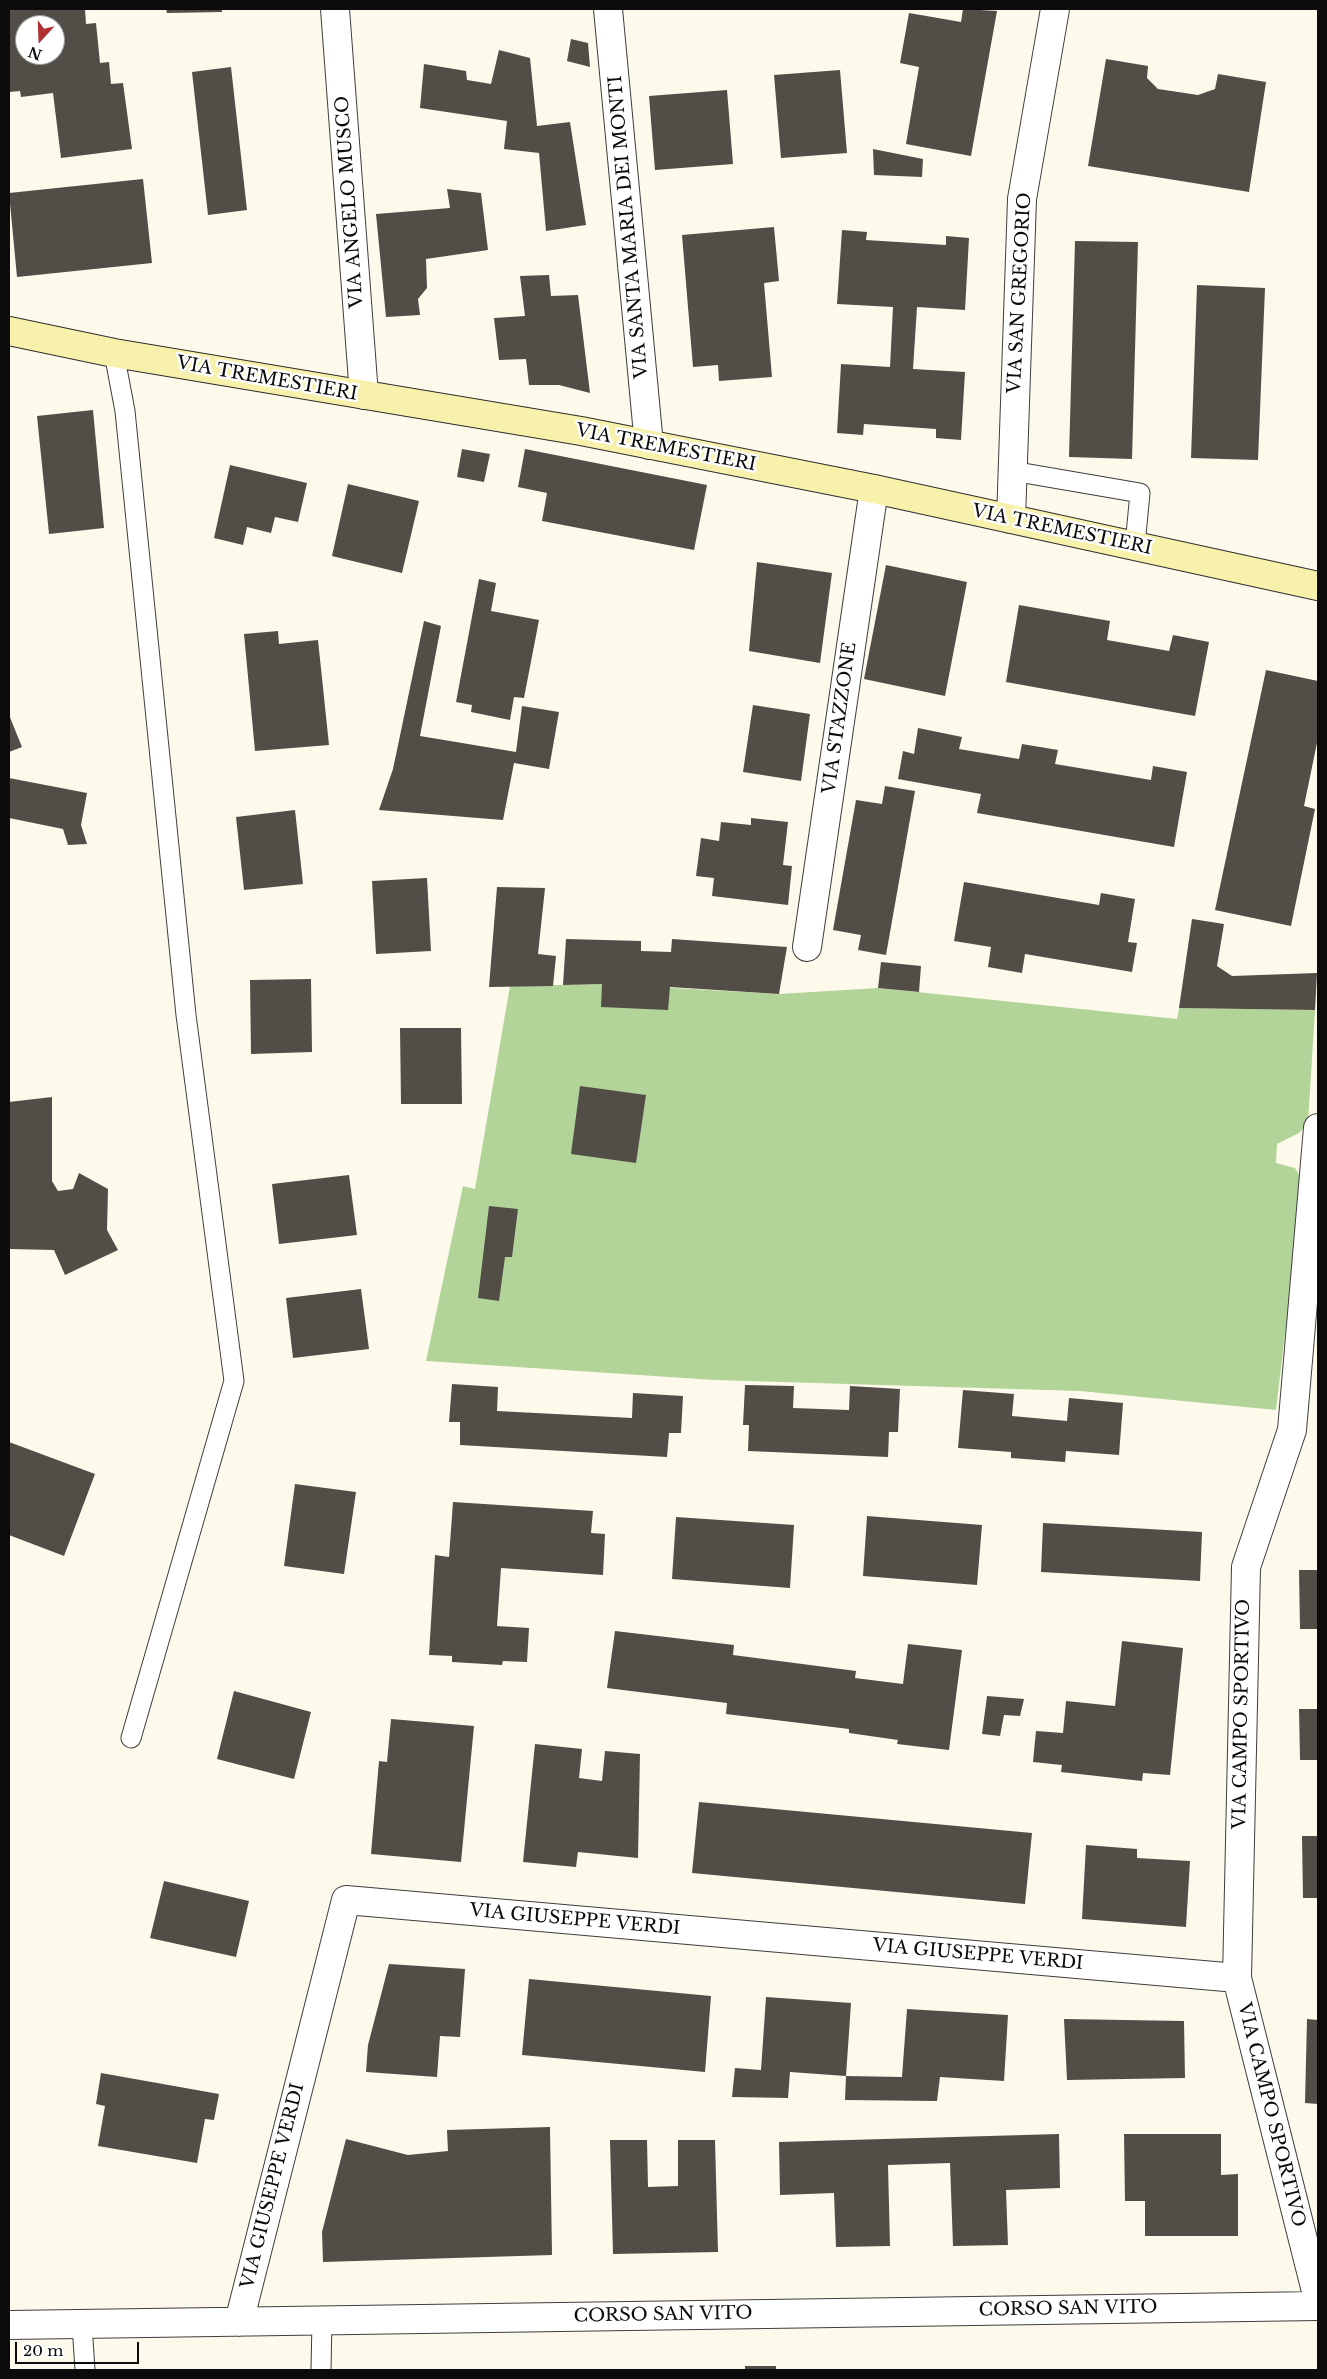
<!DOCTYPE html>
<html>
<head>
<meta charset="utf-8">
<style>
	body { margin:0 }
	#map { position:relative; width:1327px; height:2379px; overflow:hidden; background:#fdfaeb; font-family:"Libre Baskerville",serif }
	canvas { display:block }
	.frame { position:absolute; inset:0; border:10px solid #0b0b0b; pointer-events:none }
	.north { position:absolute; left:15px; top:15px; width:50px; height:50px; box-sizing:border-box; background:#fff; border:1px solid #9d9d9d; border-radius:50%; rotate:200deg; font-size:14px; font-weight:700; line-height:20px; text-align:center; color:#0b0b0b }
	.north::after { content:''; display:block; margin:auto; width:18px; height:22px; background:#af2f33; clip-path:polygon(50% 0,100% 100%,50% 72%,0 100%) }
	.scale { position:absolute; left:15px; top:2342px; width:124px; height:22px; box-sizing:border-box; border:2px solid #0b0b0b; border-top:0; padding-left:6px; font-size:15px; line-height:18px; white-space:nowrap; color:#0b0b0b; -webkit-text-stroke:4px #fff; paint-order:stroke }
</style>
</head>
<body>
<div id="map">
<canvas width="1327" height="2379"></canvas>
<div class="frame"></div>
<div class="north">N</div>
<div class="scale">20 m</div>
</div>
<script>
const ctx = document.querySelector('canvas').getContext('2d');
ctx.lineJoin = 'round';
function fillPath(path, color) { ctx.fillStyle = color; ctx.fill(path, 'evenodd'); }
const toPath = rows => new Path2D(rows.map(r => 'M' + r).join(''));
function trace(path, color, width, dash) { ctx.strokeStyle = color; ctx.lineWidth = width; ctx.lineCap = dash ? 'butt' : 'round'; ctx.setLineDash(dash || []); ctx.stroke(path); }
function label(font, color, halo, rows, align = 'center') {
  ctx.font = font + ' "Libre Baskerville",serif'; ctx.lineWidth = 5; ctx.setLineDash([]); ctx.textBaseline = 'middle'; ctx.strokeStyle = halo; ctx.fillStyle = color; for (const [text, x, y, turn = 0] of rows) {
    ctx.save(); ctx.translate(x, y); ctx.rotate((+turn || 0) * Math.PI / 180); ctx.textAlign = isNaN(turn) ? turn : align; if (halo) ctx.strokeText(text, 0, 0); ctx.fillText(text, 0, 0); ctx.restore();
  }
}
const forest = toPath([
	[602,984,779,994,878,988,1177,1019,1179,1008,1315,1010,1308,1123,1299,1133,1277,1144,1276,1163,1295,1168,1303,1182,1276,1410,1080,1391,715,1380,426,1361,463,1186,475,1189,510,986]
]);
const building = toPath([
	[9,9,85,9,86,24,96,23,100,63,109,62,111,84,123,83,132,149,61,158,53,93,21,97,20,91,9,92],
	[25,25,55,25,55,55,25,55],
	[166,9,222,9,222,12,167,13],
	[963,9,997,11,971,156,906,144,919,67,900,63,909,13,961,22],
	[571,39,588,43,590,67,567,61],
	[499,50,530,58,537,126,570,122,586,225,546,231,539,153,504,149,507,121,420,108,424,64,466,71,467,80,491,84],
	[1106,59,1148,66,1147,78,1158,89,1198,95,1215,89,1218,74,1266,82,1249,192,1088,166],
	[231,67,247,210,208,215,192,72],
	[840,70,847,153,781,158,774,75],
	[727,90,733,164,655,170,649,96],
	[873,149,923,159,922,177,874,175],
	[143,179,152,263,17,277,9,193],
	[447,189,481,193,488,250,426,259,427,288,418,299,420,315,386,317,376,214,450,208],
	[774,227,779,281,764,283,772,377,719,381,718,365,693,367,682,235],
	[842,230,867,232,866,240,946,245,946,236,969,238,965,310,917,307,913,369,965,372,961,440,936,438,936,429,864,424,863,435,837,433,841,364,890,367,893,307,837,304],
	[1075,241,1138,242,1132,459,1069,457],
	[549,275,551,296,578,295,590,393,559,385,529,385,526,359,499,360,494,318,525,316,520,276],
	[1197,285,1265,288,1258,460,1191,458],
	[93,410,104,528,49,534,37,416],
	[462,449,490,454,484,482,457,477],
	[525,449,707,485,694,550,542,521,547,493,518,487],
	[230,465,307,483,298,522,275,517,271,533,247,527,243,545,214,538],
	[348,484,419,501,402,573,332,556],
	[757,562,832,573,820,663,749,651],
	[886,565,967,582,945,696,864,679],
	[479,579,496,583,491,611,539,620,524,698,514,697,510,720,471,712,472,705,456,702],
	[1019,605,1110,621,1107,640,1169,651,1173,635,1209,642,1195,716,1006,682],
	[424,621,441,626,420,736,516,752,522,706,559,712,549,769,514,763,503,820,379,810,393,769],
	[278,631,279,644,318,640,329,745,255,751,244,634],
	[1266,670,1318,681,1318,738,1304,806,1315,809,1291,926,1215,910],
	[753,705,810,714,801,781,743,772],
	[9,715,22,747,9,752],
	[918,728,962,737,959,749,1019,759,1022,744,1058,750,1055,764,1151,780,1153,766,1187,772,1174,847,977,813,981,794,898,779,903,751,914,754],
	[9,778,87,793,81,825,87,844,68,845,63,829,9,818],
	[885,786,915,791,886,955,858,950,861,935,833,930,856,800,882,804],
	[295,810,303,884,244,890,236,817],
	[751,818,788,822,783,865,792,866,788,905,712,896,714,878,696,876,701,838,719,841,721,822,751,825],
	[427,878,431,951,376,954,372,881],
	[964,882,1099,905,1101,893,1135,899,1128,942,1137,943,1132,972,1025,954,1022,973,988,967,991,947,954,941],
	[497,887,545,888,538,954,556,956,553,986,489,987],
	[1192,919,1224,924,1217,966,1232,976,1317,973,1315,1010,1179,1008],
	[566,939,641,941,641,951,671,952,672,939,787,947,779,994,670,987,668,1010,601,1007,602,984,563,985],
	[881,962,921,966,919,992,878,988],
	[311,979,312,1052,251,1054,250,980],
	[400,1028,461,1028,462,1104,401,1104],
	[580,1086,646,1095,636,1163,571,1154],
	[52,1097,52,1181,58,1191,73,1189,79,1173,108,1189,107,1230,118,1250,65,1275,54,1250,9,1249,9,1102],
	[349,1175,357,1235,279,1244,272,1184],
	[489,1206,518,1209,512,1257,505,1257,499,1301,478,1298],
	[361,1289,369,1349,293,1358,286,1298],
	[452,1384,498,1387,497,1411,632,1418,633,1393,683,1396,681,1433,669,1433,667,1457,460,1445,460,1422,449,1422],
	[745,1385,794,1386,793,1408,849,1410,850,1386,900,1389,898,1432,889,1432,888,1457,748,1451,749,1425,743,1425],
	[963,1390,1014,1394,1012,1416,1067,1421,1069,1398,1123,1403,1119,1455,1066,1451,1065,1462,1011,1458,1011,1452,958,1448],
	[9,1442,95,1474,64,1556,9,1535],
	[295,1484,356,1492,344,1574,284,1566],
	[453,1502,593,1511,591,1533,605,1534,603,1575,501,1568,497,1626,529,1628,527,1662,503,1661,502,1665,452,1662,452,1656,429,1655,435,1555,449,1557],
	[867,1516,982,1525,977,1585,863,1576],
	[676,1517,794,1525,790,1588,672,1579],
	[1043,1523,1202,1532,1200,1581,1041,1572],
	[1299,1570,1318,1570,1318,1629,1300,1629],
	[615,1631,734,1645,733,1655,856,1671,855,1678,903,1684,908,1644,962,1650,949,1750,897,1744,898,1740,849,1733,849,1729,726,1714,727,1703,607,1688],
	[1122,1641,1183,1648,1170,1775,1143,1773,1142,1781,1061,1772,1062,1765,1033,1762,1036,1731,1063,1733,1066,1701,1115,1706],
	[234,1691,311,1712,294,1779,217,1759],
	[987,1696,1024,1699,1020,1716,1004,1715,1000,1736,982,1734],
	[1299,1709,1318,1709,1318,1760,1300,1760],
	[391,1719,474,1726,461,1862,371,1854,379,1761,387,1762],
	[535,1744,582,1749,579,1778,602,1781,605,1751,640,1754,638,1858,578,1852,576,1867,523,1862],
	[699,1802,1032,1833,1025,1904,692,1873],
	[1302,1836,1318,1836,1318,1898,1303,1898],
	[1086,1845,1137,1849,1137,1858,1190,1861,1186,1927,1082,1919],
	[164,1881,249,1901,236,1957,150,1938],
	[389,1964,465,1969,460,2037,440,2036,437,2077,366,2072,368,2045],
	[529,1979,711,1996,705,2072,522,2055],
	[766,1997,851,2003,846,2076,790,2072,788,2098,732,2097,735,2068,761,2070],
	[907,2009,1008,2015,1004,2081,940,2077,937,2101,845,2100,846,2076,902,2077],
	[1064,2019,1184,2021,1185,2078,1067,2080],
	[1307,2019,1318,2020,1318,2104,1305,2103],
	[101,2073,219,2094,214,2120,205,2119,197,2163,98,2146,105,2106,96,2104],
	[550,2127,552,2255,323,2262,322,2232,346,2139,408,2155,448,2151,447,2130],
	[1059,2134,1060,2188,1006,2190,1008,2245,953,2246,950,2163,888,2165,890,2246,836,2247,834,2193,780,2195,779,2142],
	[1124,2134,1221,2134,1221,2175,1238,2174,1238,2236,1145,2236,1145,2201,1125,2201],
	[610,2140,647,2140,648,2187,678,2186,678,2140,715,2140,718,2252,613,2254],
	[745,2366,776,2366,776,2370,745,2370]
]);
const service = toPath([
	[114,353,125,411,186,1015,234,1381,131,1738],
	[1012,471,1140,493,1135,545],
	[82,2324,85,2370],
	[321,2370,322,2321]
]);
const minor = toPath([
	[335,9,364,395],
	[608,9,649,445],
	[1011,519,1022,199,1055,9],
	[807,947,874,489],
	[1318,1128,1292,1430,1246,1567,1237,1978,1318,2299],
	[239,2322,346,1900,1237,1978],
	[9,2325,1318,2306]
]);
const secondary = toPath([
	[9,331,114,353,581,431,874,489,1318,586]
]);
const streetNames = [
	["VIA ANGELO MUSCO",350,202,-94],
	["VIA SANTA MARIA DEI MONTI",629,227,-95],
	["VIA SAN GREGORIO",1020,293,-87],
	["VIA TREMESTIERI",267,379,10],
	["VIA TREMESTIERI",666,448,11],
	["VIA TREMESTIERI",1062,530,12],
	["VIA STAZZONE",840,718,-82],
	["VIA CAMPO SPORTIVO",1242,1714,-89],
	["VIA GIUSEPPE VERDI",575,1920,5],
	["VIA GIUSEPPE VERDI",978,1955,5],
	["VIA CAMPO SPORTIVO",1271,2115,76],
	["VIA GIUSEPPE VERDI",273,2186,-76],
	["CORSO SAN VITO",1068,2309,-1],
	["CORSO SAN VITO",663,2315,-1]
];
fillPath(forest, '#b2d498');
fillPath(building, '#534d48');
trace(service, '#3e3e3e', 21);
trace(minor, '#3e3e3e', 30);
trace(secondary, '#2d2d2d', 30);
trace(service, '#fff', 19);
trace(minor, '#fff', 28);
trace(secondary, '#f8f1ab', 28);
label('18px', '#0b0b0b', '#fff', streetNames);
</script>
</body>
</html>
